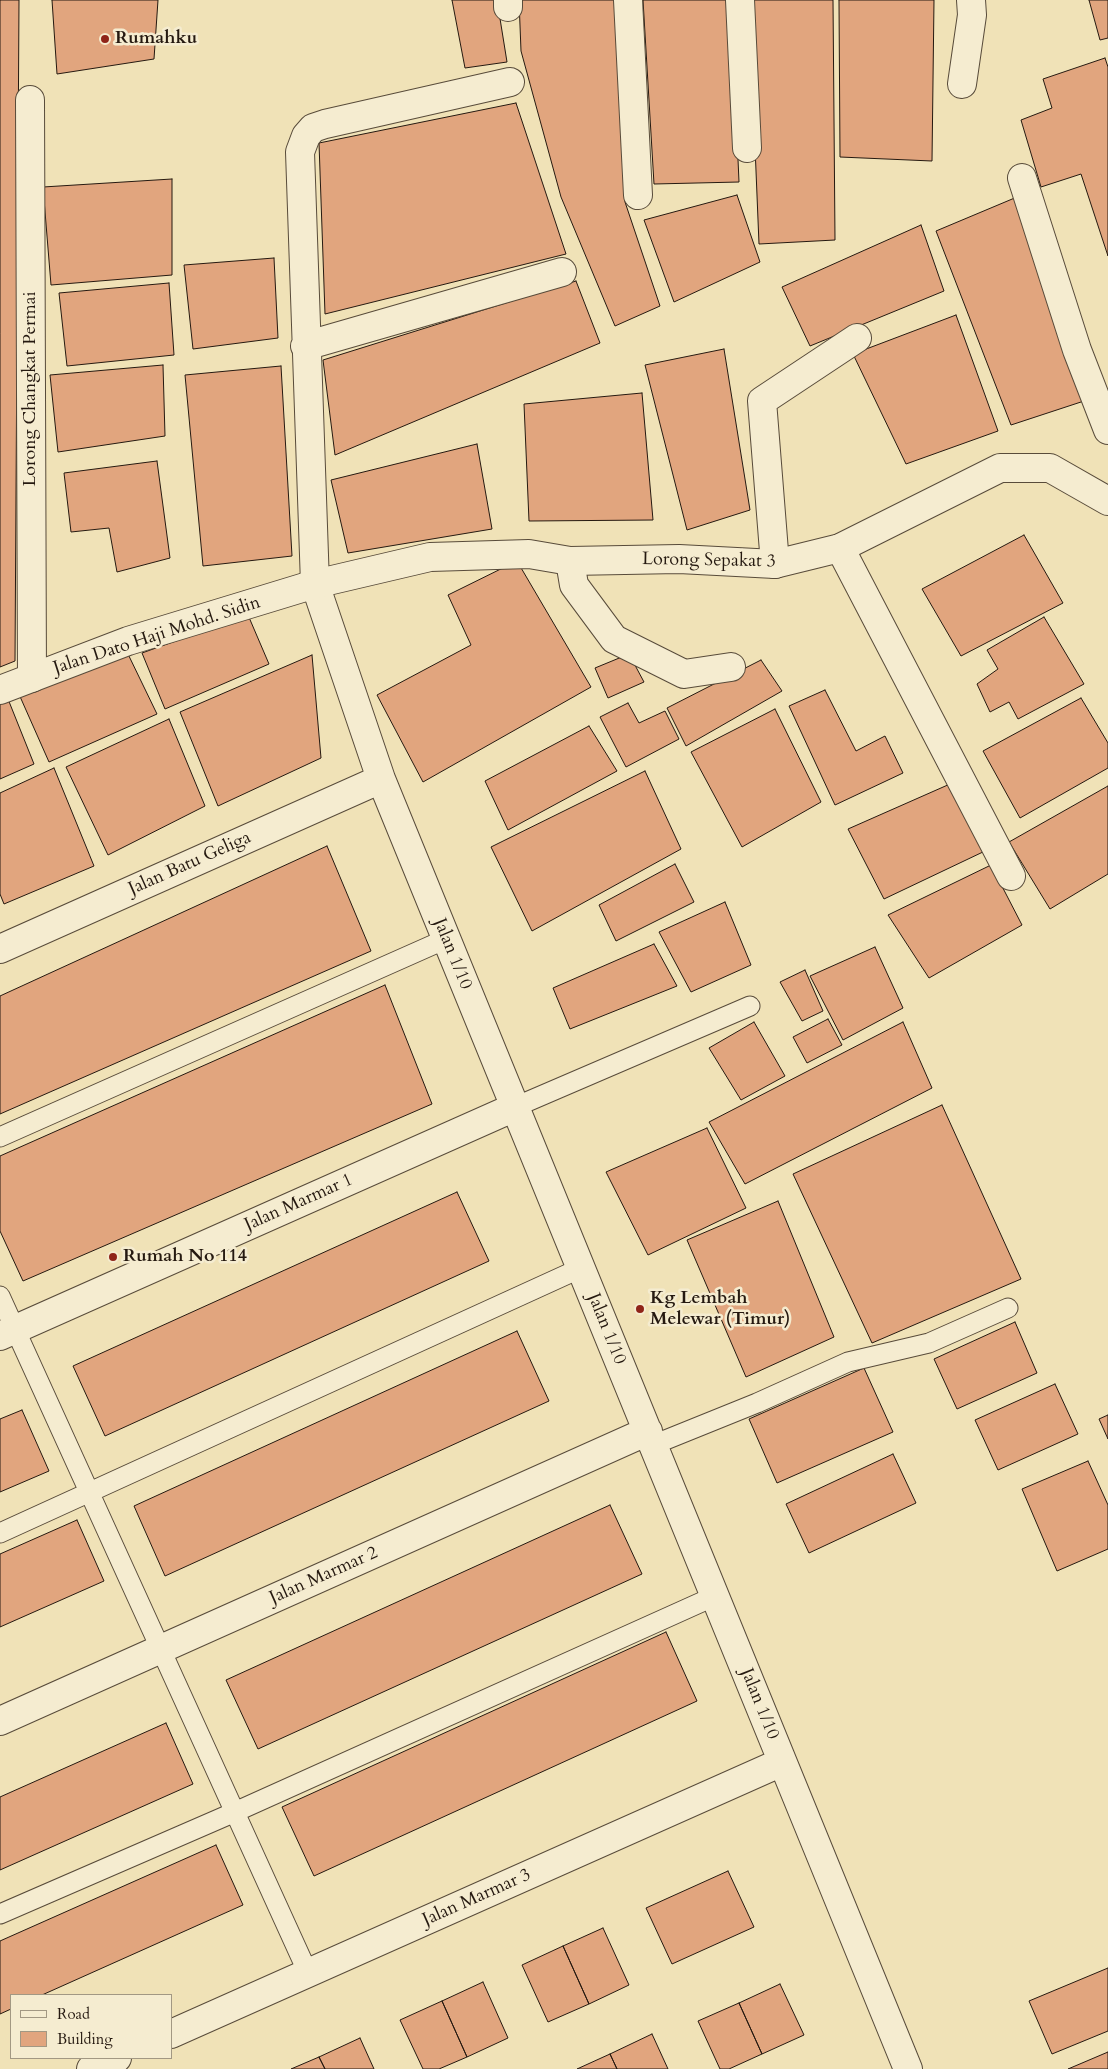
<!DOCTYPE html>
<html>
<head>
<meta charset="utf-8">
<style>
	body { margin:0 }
	#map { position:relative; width:1108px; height:2069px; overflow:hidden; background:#f0e2b7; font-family:Cardo,serif }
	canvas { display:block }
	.legend { position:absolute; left:10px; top:1994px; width:162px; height:65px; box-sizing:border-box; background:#f5ecd0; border:1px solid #a29883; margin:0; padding:6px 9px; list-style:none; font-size:15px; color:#251910 }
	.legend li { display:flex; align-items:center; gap:10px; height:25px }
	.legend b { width:25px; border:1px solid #a29883 }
</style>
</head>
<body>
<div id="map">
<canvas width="1108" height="2069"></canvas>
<ul class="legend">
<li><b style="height:6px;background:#f5ecd0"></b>Road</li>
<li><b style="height:14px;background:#e1a57e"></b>Building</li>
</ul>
</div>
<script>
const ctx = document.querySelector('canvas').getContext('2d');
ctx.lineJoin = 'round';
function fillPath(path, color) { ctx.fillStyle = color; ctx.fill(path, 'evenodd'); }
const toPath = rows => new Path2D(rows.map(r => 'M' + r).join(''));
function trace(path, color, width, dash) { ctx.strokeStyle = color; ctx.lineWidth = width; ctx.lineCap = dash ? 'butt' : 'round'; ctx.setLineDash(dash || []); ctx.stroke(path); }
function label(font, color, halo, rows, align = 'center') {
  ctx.font = font + ' Cardo,serif'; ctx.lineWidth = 5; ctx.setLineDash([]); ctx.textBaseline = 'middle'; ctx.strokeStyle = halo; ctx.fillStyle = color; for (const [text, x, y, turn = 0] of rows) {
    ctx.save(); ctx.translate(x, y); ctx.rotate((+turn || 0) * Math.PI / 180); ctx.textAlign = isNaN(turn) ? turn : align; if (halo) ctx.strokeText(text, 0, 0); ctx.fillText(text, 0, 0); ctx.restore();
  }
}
const building = toPath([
	[0,0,19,0,15,661,0,667,0,0],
	[52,0,158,0,154,59,57,74,52,0],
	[452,0,497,0,507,62,465,68,452,0],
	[519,0,617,0,625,202,660,306,615,326,561,197,521,51,519,0],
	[643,0,731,0,739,182,654,184,643,0],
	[749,0,833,0,835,240,759,244,749,0],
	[839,0,934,0,932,161,840,157,839,0],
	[1089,0,1108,0,1108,38,1100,40,1089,0],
	[1105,58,1108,67,1108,256,1081,174,1041,187,1021,120,1052,108,1043,79,1105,58],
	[516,103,566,254,325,314,319,143,516,103],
	[172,179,172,275,51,285,43,187,172,179],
	[737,195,760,262,674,302,644,220,737,195],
	[1017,197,1084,401,1011,425,936,231,1017,197],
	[921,225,944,291,810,346,782,287,921,225],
	[274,258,278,338,193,349,184,265,274,258],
	[576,281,600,343,335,455,323,360,576,281],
	[169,283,174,355,67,366,59,293,169,283],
	[956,315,998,431,906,464,853,354,956,315],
	[724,349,750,510,687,530,645,365,724,349],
	[163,365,165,436,58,452,50,375,163,365],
	[281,366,292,556,203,566,185,375,281,366],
	[642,393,653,520,529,521,524,404,642,393],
	[477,444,492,529,348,553,331,480,477,444],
	[157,461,170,558,117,572,109,528,71,532,64,473,157,461],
	[1024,535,1063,603,961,656,922,589,1024,535],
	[517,561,591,687,423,782,377,695,471,645,448,595,517,561],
	[248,615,269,664,165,709,142,653,248,615],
	[1044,617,1084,684,1018,719,1009,702,990,712,977,684,998,669,987,650,1044,617],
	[127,652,157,714,49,762,18,692,127,652],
	[629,654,644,682,608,698,595,668,629,654],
	[312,655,321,758,218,806,180,712,312,655],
	[761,660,782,691,686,746,667,708,761,660],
	[825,690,856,751,885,736,903,773,835,805,789,706,825,690],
	[6,694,34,764,0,779,0,696,6,694],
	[1081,698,1108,743,1108,768,1020,818,983,751,1081,698],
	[628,703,639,723,665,711,679,739,626,767,600,717,628,703],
	[775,709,821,802,742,847,691,752,775,709],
	[169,719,205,806,108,855,66,767,169,719],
	[589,726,617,771,508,830,485,781,589,726],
	[54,768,94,866,4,904,0,894,0,793,54,768],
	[645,771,681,849,532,931,491,847,645,771],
	[950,784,985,851,884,899,848,829,950,784],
	[1108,786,1108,874,1050,909,1009,842,1108,786],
	[327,846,371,951,0,1114,0,996,327,846],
	[675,864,694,902,616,941,599,905,675,864],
	[991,865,1022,925,929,978,888,915,991,865],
	[725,902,751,965,691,992,659,932,725,902],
	[654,944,677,986,570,1029,553,988,654,944],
	[875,947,903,1008,843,1040,810,976,875,947],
	[805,970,823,1011,802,1021,780,982,805,970],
	[385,985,432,1104,23,1281,0,1231,0,1156,385,985],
	[828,1019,842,1045,807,1063,793,1037,828,1019],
	[754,1022,785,1076,741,1100,709,1048,754,1022],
	[903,1022,932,1088,745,1184,709,1122,903,1022],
	[942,1105,1021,1279,872,1343,793,1174,942,1105],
	[707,1128,746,1208,648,1255,606,1172,707,1128],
	[457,1192,489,1261,105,1436,73,1366,457,1192],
	[778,1201,834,1337,746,1377,687,1240,778,1201],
	[1015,1322,1037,1373,957,1409,934,1359,1015,1322],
	[517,1331,549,1401,165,1576,134,1506,517,1331],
	[864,1368,893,1432,777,1483,749,1419,864,1368],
	[1055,1384,1078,1434,998,1470,975,1420,1055,1384],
	[22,1410,49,1471,0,1492,0,1419,22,1410],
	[1108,1415,1108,1439,1099,1419,1108,1415],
	[893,1454,916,1503,809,1553,786,1504,893,1454],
	[1088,1461,1108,1505,1108,1549,1057,1571,1022,1489,1088,1461],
	[610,1505,642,1574,258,1749,226,1680,610,1505],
	[77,1520,104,1581,0,1627,0,1554,77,1520],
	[666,1632,697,1701,314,1876,282,1807,666,1632],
	[166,1723,193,1784,0,1870,0,1797,166,1723],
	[216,1845,243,1905,42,1995,11,1995,11,2009,0,2014,0,1941,216,1845],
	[728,1871,754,1927,672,1964,646,1908,728,1871],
	[603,1928,629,1985,589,2004,563,1946,603,1928],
	[563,1946,589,2004,548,2022,522,1965,563,1946],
	[1108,1968,1108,2031,1052,2054,1029,2001,1108,1968],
	[483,1982,508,2038,467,2057,442,2001,483,1982],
	[780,1984,804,2035,762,2054,739,2003,780,1984],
	[442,2001,467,2057,439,2069,423,2069,400,2020,442,2001],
	[739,2003,762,2054,729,2069,720,2069,698,2021,739,2003],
	[652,2034,668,2069,617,2069,610,2054,652,2034],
	[360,2038,374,2069,325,2069,319,2057,360,2038],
	[1108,2052,1108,2069,1068,2069,1108,2052],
	[610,2054,617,2069,577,2069,610,2054],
	[319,2057,325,2069,291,2069,319,2057]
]);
const service = toPath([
	[515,1107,750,1006],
	[0,1137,446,939],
	[0,1296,308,1973],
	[653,1445,757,1403,848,1362,929,1343,1008,1308],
	[0,1533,581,1268],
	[0,1914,235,1812,715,1596]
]);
const minor = toPath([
	[508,0,508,7],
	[628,0,638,195],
	[740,0,747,148],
	[510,82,325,124,313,128,306,136,300,152,315,584,381,779,908,2069],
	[962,84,972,15,971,0],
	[30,100,32,678],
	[1022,178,1077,350,1108,430],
	[305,346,562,272],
	[840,548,1011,876],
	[570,561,574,585,614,639,684,674,731,667],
	[775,564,762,401,857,338],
	[0,949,381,779],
	[0,1336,515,1107],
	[0,1721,648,1431],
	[171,2034,782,1762],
	[91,2069,117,2058]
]);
const tertiary = toPath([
	[0,690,128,641,315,584,430,557,529,554,570,561,679,559,775,564,840,548,1000,468,1050,468,1108,501]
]);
const markers = [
	[105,39,5,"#8f2418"],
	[113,1257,5,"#8f2418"],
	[640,1309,5,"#8f2418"]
];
const poiNames = [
	["Rumahku",115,39],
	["Rumah No 114",123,1257],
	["Kg Lembah",650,1299],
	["Melewar (Timur)",650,1320]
];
const streetNames = [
	["Lorong Changkat Permai",31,389,-90],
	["Lorong Sepakat 3",709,561,1],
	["Jalan Dato Haji Mohd. Sidin",157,636,-18],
	["Jalan Batu Geliga",190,864,-24],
	["Jalan 1/10",452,954,68],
	["Jalan Marmar 1",299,1203,-24],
	["Jalan 1/10",606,1329,68],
	["Jalan Marmar 2",324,1576,-24],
	["Jalan 1/10",759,1704,68],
	["Jalan Marmar 3",477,1898,-24]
];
fillPath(building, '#e1a57e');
trace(building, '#251910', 1);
trace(service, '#584b3a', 21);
trace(minor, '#584b3a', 30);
trace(tertiary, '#584b3a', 30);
trace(service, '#f5ecd0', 19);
trace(minor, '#f5ecd0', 28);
trace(tertiary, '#f5ecd0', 28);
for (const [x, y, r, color] of markers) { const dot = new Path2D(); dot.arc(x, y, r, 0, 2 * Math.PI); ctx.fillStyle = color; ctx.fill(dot); trace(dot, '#f5ecd0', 2); }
label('bold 18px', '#251910', '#f5ecd0', poiNames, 'left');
label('18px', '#251910', '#f5ecd0', streetNames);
</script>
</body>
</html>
